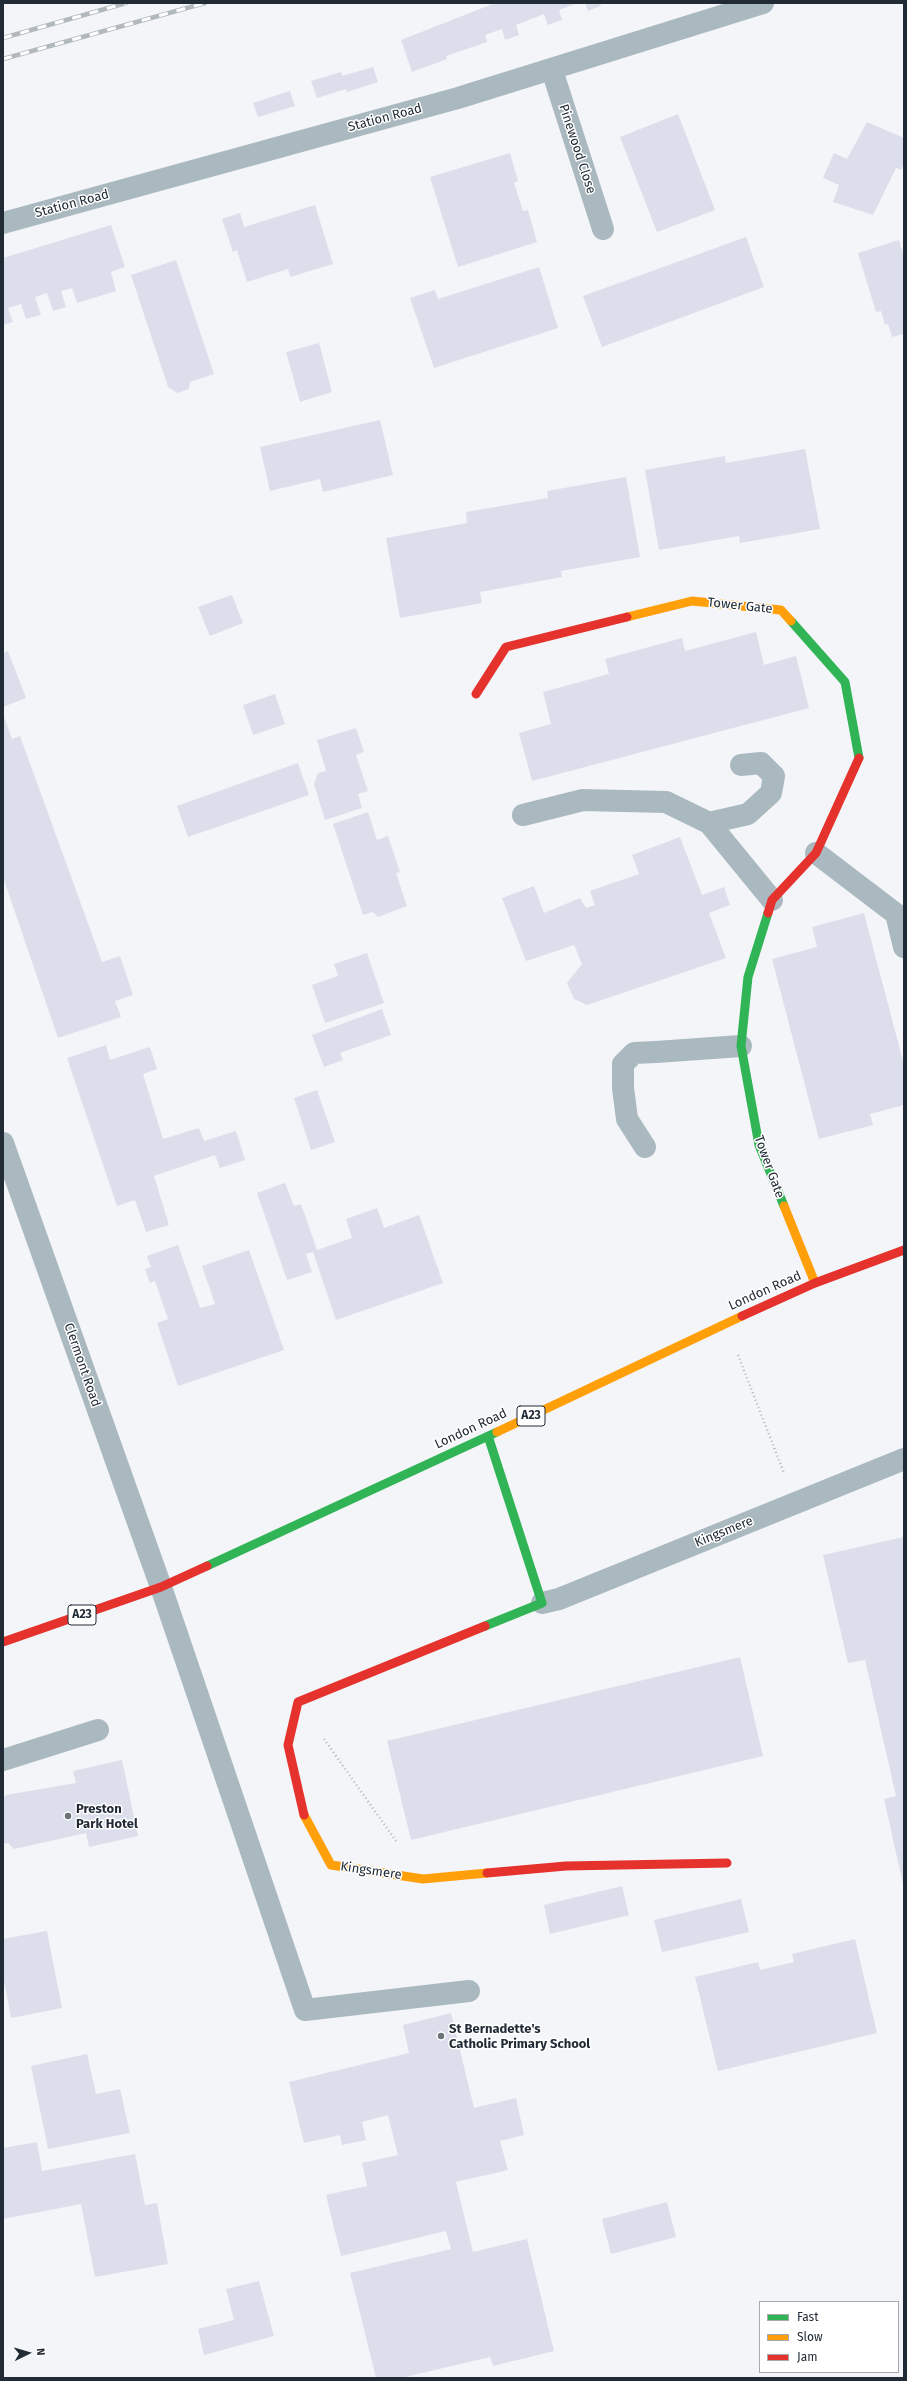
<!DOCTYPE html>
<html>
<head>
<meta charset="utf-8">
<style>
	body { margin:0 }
	#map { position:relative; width:907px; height:2381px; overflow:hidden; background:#f3f5f8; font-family:"Fira Sans",sans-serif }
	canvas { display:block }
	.frame { position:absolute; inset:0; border:4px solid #212b36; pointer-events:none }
	.legend { position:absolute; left:759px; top:2301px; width:140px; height:72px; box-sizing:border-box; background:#fff; border:1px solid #a6aaaf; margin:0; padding:5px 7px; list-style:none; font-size:12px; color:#212b36 }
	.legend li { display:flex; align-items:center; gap:8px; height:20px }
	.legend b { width:20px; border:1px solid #a6aaaf }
	.north { position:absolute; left:8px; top:2333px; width:40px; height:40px; -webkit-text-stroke:3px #fff; paint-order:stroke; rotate:85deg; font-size:11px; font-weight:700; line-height:16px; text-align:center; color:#212b36 }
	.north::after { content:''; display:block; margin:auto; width:14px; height:18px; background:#212b36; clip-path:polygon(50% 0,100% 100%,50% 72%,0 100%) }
</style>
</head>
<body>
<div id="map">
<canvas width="907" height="2381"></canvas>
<div class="frame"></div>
<ul class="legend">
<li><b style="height:5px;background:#30b455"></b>Fast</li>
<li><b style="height:5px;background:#ff9f0a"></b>Slow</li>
<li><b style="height:5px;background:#e5322d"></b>Jam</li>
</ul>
<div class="north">N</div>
</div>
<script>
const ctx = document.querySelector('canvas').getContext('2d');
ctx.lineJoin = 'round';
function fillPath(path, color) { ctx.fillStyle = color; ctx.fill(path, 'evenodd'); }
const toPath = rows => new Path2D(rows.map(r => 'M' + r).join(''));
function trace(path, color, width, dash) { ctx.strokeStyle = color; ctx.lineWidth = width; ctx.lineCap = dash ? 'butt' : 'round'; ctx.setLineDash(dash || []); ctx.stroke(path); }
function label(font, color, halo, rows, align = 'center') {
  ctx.font = font + ' "Fira Sans",sans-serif'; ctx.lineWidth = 3; ctx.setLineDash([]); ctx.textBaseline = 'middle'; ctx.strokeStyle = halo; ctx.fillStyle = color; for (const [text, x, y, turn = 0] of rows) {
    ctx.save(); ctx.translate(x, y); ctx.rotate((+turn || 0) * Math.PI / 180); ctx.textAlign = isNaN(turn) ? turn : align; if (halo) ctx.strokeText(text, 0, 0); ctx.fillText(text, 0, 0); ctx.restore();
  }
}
const building = toPath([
	[495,3,578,3,559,10,562,20,548,25,544,14,516,25,519,35,505,40,502,29,485,35,487,42,446,56,447,59,412,72,401,40],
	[585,3,600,3,601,6,588,11],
	[373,67,378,82,347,92,346,89,317,98,311,81,341,72,342,76],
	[290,91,295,106,258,117,253,103],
	[678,114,715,210,657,232,620,137],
	[867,122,904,138,904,163,901,170,896,168,873,215,833,202,839,185,823,178,834,153,847,159],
	[510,153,518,181,514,183,523,211,528,210,537,242,458,267,430,177],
	[315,205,333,264,290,277,288,269,247,282,237,250,233,252,222,219,240,213,244,227],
	[111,225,125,267,111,272,116,291,77,303,72,288,61,291,66,307,53,311,47,293,35,297,41,315,26,319,21,304,8,308,13,322,3,325,3,258],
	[746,237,764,287,602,347,583,296],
	[899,240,904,257,904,334,892,337,888,324,885,325,881,311,876,312,858,253],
	[176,260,214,374,190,382,189,389,177,393,168,387,131,275],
	[539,267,558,328,434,368,410,298,435,290,438,299],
	[319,343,332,392,300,402,286,352],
	[380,420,393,475,323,492,320,479,270,491,260,447],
	[805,449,820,529,740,543,739,536,659,550,645,470,725,456,726,463],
	[626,477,640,557,561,571,562,577,480,592,482,603,400,618,386,538,467,523,466,512,548,498,547,491],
	[232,595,243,623,210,636,198,607],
	[756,632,764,665,796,656,809,708,532,781,519,733,551,724,543,692,609,674,605,659,682,638,685,651],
	[8,651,26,698,3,707,3,653],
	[275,694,285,724,253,735,243,705],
	[3,714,12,739,20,736,102,962,120,956,133,995,115,1001,121,1017,58,1038,3,877],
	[356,728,364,752,356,755,368,791,358,794,362,808,325,820,314,784,318,773,326,771,317,740],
	[298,763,309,795,188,837,177,806],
	[368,812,377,840,388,836,400,872,396,873,407,906,378,917,373,912,363,915,333,824],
	[680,837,702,895,724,887,730,905,709,913,726,958,587,1005,574,999,567,983,582,964,574,945,526,961,502,898,534,886,544,913,580,898,586,908,595,905,590,891,639,874,632,855],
	[864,913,904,1065,904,1105,870,1114,873,1125,819,1139,772,959,817,947,812,927],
	[367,953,384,1003,325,1023,312,985,338,976,334,964],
	[382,1009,391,1035,340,1053,343,1060,324,1067,312,1035],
	[106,1045,110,1060,150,1047,157,1069,143,1074,163,1139,199,1128,204,1141,236,1131,245,1160,220,1168,215,1155,154,1176,169,1225,146,1232,135,1200,117,1206,67,1058],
	[317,1090,335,1142,311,1150,294,1098],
	[285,1183,294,1206,301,1204,317,1250,352,1238,346,1219,377,1208,384,1228,419,1215,443,1283,336,1320,313,1252,306,1254,312,1272,287,1280,257,1193],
	[178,1245,200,1308,215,1304,202,1266,249,1250,284,1350,178,1386,157,1323,168,1319,155,1281,150,1283,145,1269,151,1267,147,1256],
	[904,1537,904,1884,903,1884,884,1799,896,1796,865,1660,848,1663,823,1555],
	[740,1657,763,1756,411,1840,387,1741],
	[122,1760,138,1836,89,1847,86,1833,14,1849,8,1843,3,1844,3,1799,6,1795,76,1783,73,1771],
	[622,1886,629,1915,550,1934,544,1905],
	[741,1899,749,1932,662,1952,654,1920],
	[47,1931,62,2008,11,2018,3,1976,3,1939],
	[855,1939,877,2033,718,2071,695,1977,758,1962,760,1970,794,1962,792,1954],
	[451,2013,474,2108,516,2098,524,2135,500,2141,508,2170,456,2182,473,2252,527,2239,554,2351,493,2366,490,2357,401,2378,376,2378,350,2273,451,2249,446,2231,341,2256,326,2195,367,2186,362,2163,398,2155,388,2115,362,2122,366,2140,342,2145,340,2135,304,2143,289,2082,409,2053,403,2025],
	[87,2054,96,2094,120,2089,130,2133,48,2149,31,2066],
	[37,2142,42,2171,135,2154,145,2205,157,2203,168,2264,95,2277,81,2204,3,2219,3,2148],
	[667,2202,676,2237,611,2254,602,2219],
	[259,2281,274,2336,204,2355,198,2329,234,2320,226,2289]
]);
const path = toPath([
	[738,1355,784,1473],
	[324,1739,396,1841]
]);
const lane = toPath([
	[552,70,603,229],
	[709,823,748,814,771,793,774,776,761,763,741,765],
	[645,1147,627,1119,623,1088,623,1064,634,1053,656,1052],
	[161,1587,305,2010,469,1991],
	[3,1760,98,1730]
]);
const street = toPath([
	[3,223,458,98,763,3],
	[523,815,583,800,666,802,709,823,772,900],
	[816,853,896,914,904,947],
	[656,1052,741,1046],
	[3,1143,161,1587],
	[542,1603,559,1599,904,1459]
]);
const fast = toPath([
	[791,621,845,682,859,758],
	[768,913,748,977,741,1046,759,1145,784,1206],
	[207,1566,497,1432],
	[485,1626,542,1603,488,1436]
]);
const slow = toPath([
	[627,617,692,601,781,610,791,621],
	[784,1206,815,1283],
	[497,1432,742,1316],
	[304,1815,331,1865,423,1879,487,1873]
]);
const jam = toPath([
	[476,694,506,647,627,617],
	[768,913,772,900,816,853,859,758],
	[742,1316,815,1283,904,1250],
	[3,1642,161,1587,207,1566],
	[304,1815,288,1745,298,1702,485,1626],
	[487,1873,566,1866,727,1863]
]);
const rail = toPath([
	[3,38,126,3],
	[3,59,205,3]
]);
const markers = [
	[68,1816,4,"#6a727a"],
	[441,2036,4,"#6a727a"]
];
const shields = [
	[531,1416,28],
	[82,1615,28]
];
const shieldNames = [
	["A23",531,1416],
	["A23",82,1615]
];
const streetNames = [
	["Station Road",385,118,-15],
	["Pinewood Close",577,149,72],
	["Station Road",72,204,-15],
	["Tower Gate",740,606,6],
	["Tower Gate",769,1167,70],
	["London Road",765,1291,-24],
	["Clermont Road",82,1365,71],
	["London Road",471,1429,-25],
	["Kingsmere",724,1532,-22],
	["Kingsmere",371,1871,8]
];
const poiNames = [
	["Preston",76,1809],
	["Park Hotel",76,1824],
	["St Bernadette's",449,2029],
	["Catholic Primary School",449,2044]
];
fillPath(building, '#dcdfeb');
trace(path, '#afb9bd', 2.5, [1, 3]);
trace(lane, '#aab9c0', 22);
trace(street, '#aab9c0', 22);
trace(fast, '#30b455', 9);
trace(slow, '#ff9f0a', 9);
trace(jam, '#e5322d', 9);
trace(rail, '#b2b9bd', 4.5);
trace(rail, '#fff', 3, [9]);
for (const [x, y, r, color] of markers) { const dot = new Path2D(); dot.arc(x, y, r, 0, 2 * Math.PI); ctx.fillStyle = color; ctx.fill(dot); trace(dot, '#fff', 1.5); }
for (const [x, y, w] of shields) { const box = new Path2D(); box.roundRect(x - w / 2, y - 10, w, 20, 3); ctx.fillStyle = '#fff'; ctx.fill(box); trace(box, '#212b36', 1); }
label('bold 12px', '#212b36', null, shieldNames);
label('13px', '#212b36', '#fff', streetNames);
label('bold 13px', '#212b36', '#fff', poiNames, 'left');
</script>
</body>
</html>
